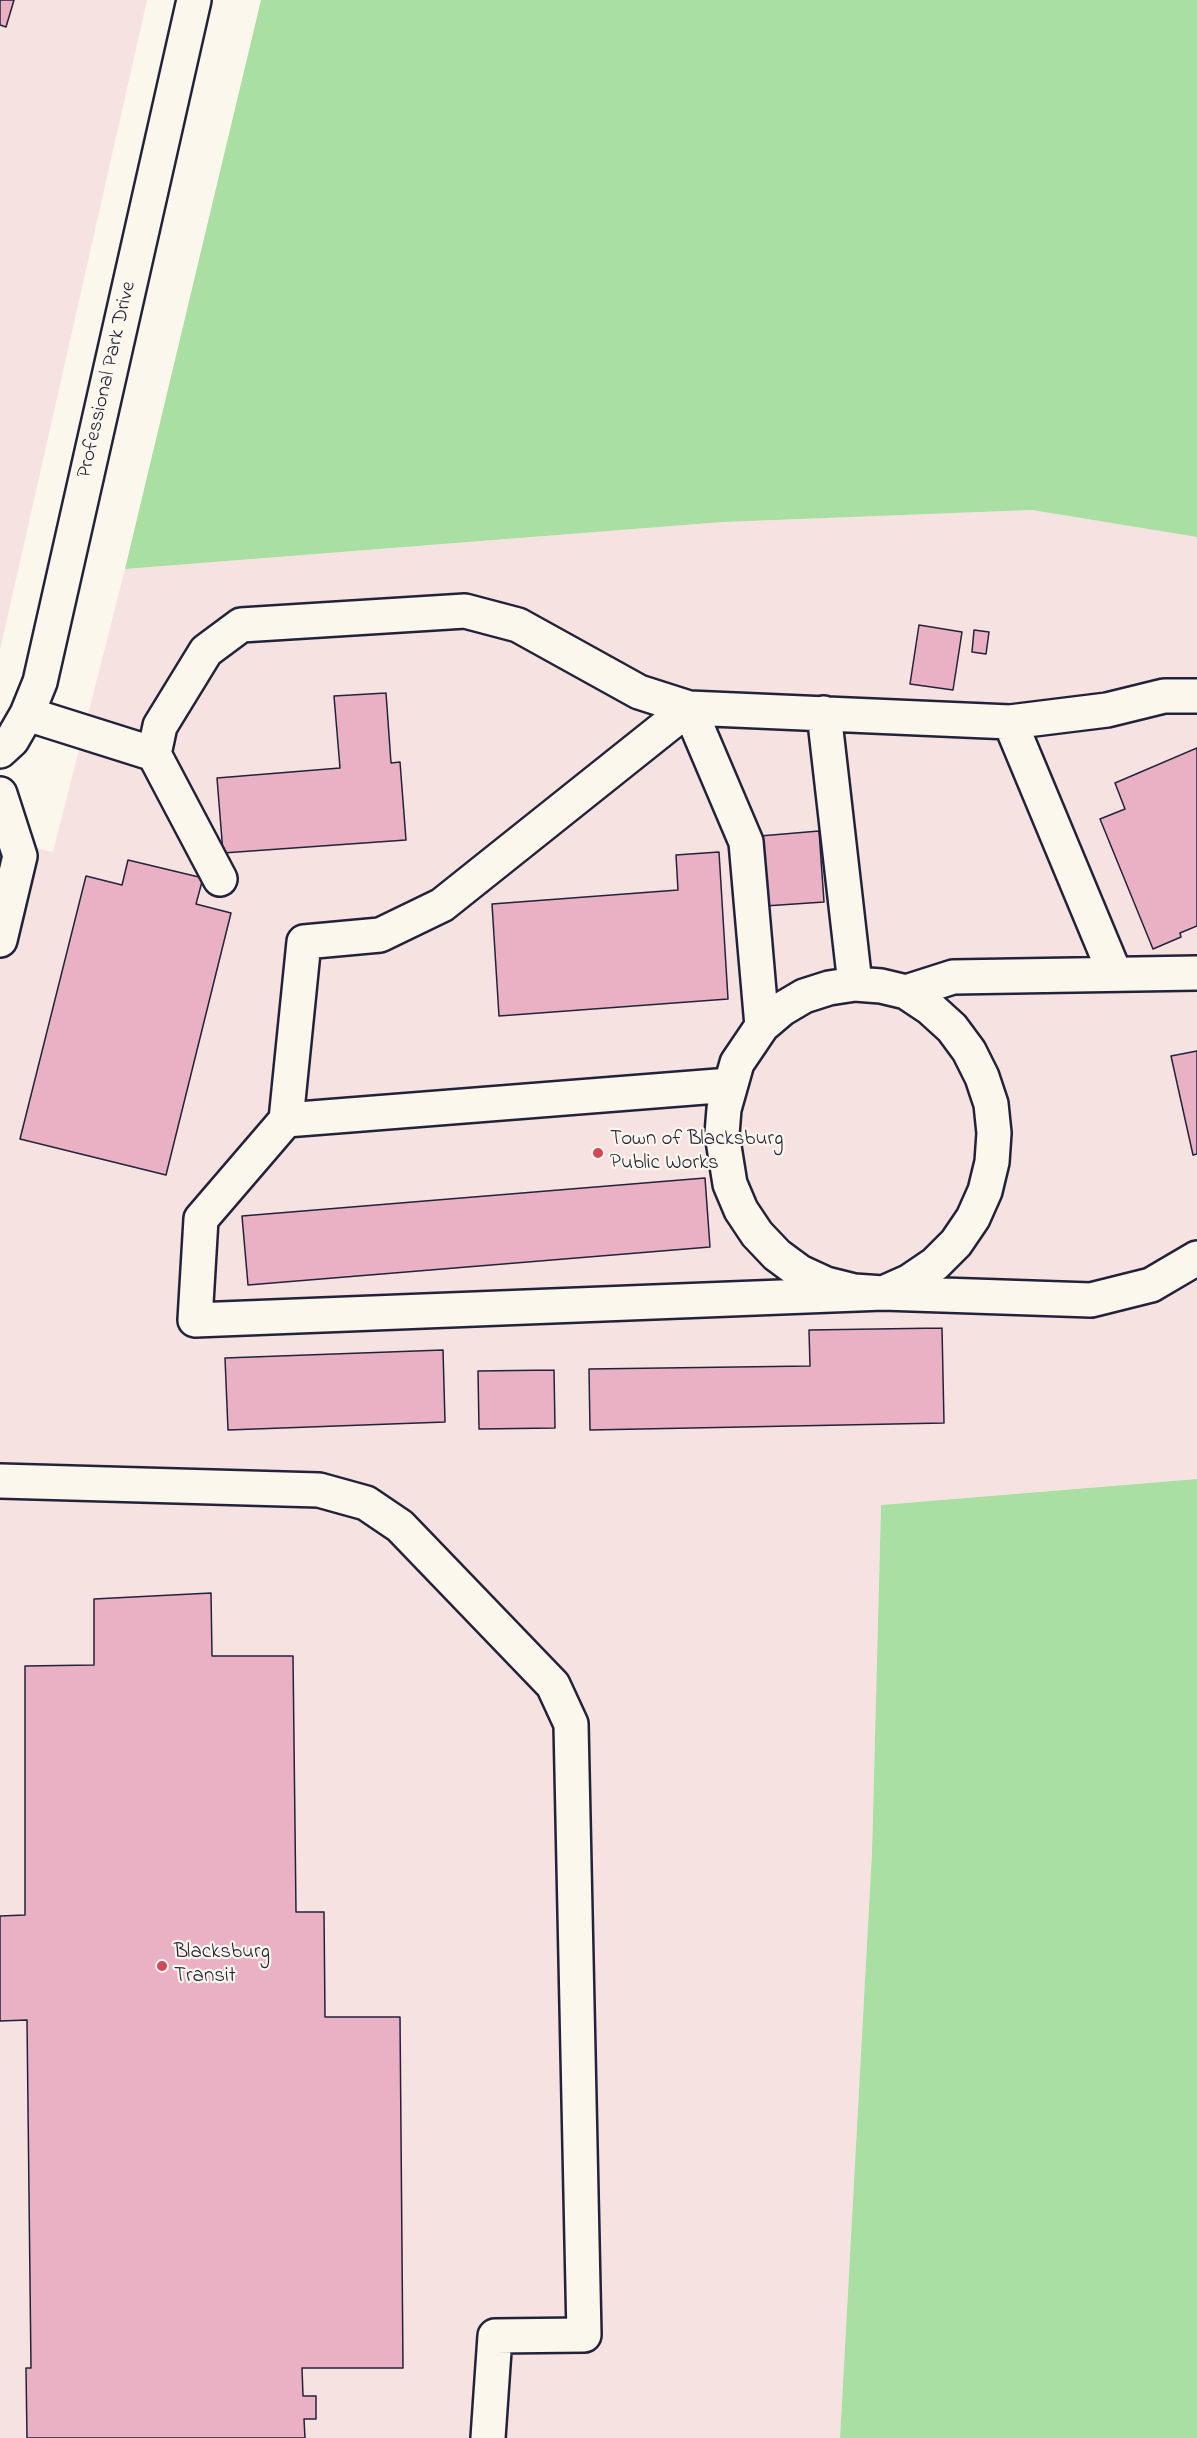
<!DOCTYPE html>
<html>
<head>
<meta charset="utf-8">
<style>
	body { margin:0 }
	canvas { display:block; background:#fbf7ec }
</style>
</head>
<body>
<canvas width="1197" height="2438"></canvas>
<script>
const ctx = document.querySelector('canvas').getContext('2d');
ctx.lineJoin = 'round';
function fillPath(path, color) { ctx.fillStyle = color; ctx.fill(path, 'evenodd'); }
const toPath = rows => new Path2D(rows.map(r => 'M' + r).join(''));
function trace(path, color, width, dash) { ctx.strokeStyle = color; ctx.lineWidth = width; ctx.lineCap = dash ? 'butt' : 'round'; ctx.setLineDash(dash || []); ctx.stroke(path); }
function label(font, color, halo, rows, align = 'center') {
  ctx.font = font + ' "Indie Flower",sans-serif'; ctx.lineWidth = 4.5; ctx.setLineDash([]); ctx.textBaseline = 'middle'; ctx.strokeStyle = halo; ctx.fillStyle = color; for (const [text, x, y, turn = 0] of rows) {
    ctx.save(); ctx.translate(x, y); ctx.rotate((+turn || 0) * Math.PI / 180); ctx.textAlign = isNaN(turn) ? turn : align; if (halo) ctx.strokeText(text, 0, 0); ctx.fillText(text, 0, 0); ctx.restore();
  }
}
const built = toPath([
	[0,0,147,0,0,650],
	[1032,510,1197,537,1197,1479,881,1505,872,1852,840,2438,0,2438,0,839,53,852,125,569,723,522]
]);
const green = toPath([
	[261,0,1197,0,1197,537,1032,510,723,522,125,569],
	[1197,1479,1197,2438,840,2438,872,1852,881,1505]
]);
const building = toPath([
	[0,0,14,0,6,27,0,25,0,0],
	[919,625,962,632,953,690,910,684,919,625],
	[974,630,989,632,986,654,972,652,974,630],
	[386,693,391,763,400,762,406,840,223,853,217,778,340,768,334,696,386,693],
	[1197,748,1197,926,1180,933,1181,937,1153,949,1100,819,1125,809,1115,783,1197,748],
	[819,831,824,902,765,906,760,836,819,831],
	[719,852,728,999,499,1016,492,904,678,890,676,855,719,852],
	[128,860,203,878,196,904,231,913,166,1175,20,1139,86,876,122,885,128,860],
	[1197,1051,1197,1154,1193,1155,1171,1056,1197,1051],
	[705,1178,710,1247,248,1285,242,1216,705,1178],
	[942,1328,944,1423,590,1430,589,1369,810,1366,809,1330,942,1328],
	[443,1350,445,1422,228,1430,225,1358,443,1350],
	[554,1370,555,1428,479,1429,478,1371,554,1370],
	[211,1593,212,1656,293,1656,296,1912,324,1912,325,2017,400,2017,403,2368,302,2368,303,2396,316,2396,316,2419,304,2419,305,2438,27,2438,26,2368,31,2368,27,2020,0,2021,0,1916,25,1915,25,1666,94,1665,94,1599,211,1593]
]);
const minor = toPath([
	[824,713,855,984],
	[27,714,154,754],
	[1010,722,1115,974],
	[0,751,12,740,27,714,40,682,194,0],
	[0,794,20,856,0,940],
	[220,879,154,754,160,726,206,651,241,625,465,611,518,625,639,692,689,708,1010,722,1107,710,1164,696,1197,696],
	[906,992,930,1008,952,1028,969,1051,982,1077,991,1104,994,1133,992,1162,985,1191,973,1218,956,1243,935,1264,910,1281,883,1293,854,1291,826,1284,800,1272,777,1255,757,1234,741,1210,730,1184,722,1134,724,1109,737,1063,762,1026,782,1009,804,996,829,988,855,984,881,986,906,992,953,977,1197,973],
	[762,1026,746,842,689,708,442,905,380,935,304,942,286,1120,201,1219,195,1320,883,1293,1091,1300,1151,1285,1197,1258],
	[286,1120,730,1085],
	[0,1481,319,1490,366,1503,400,1526,553,1685,571,1724,584,2335,495,2336,488,2438]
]);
const markers = [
	[598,1153,6,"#d1495b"],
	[162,1966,6,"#d1495b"]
];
const streetNames = [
	["Professional Park Drive",108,380,-77]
];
const poiNames = [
	["Town of Blacksburg",610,1141],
	["Public Works",610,1165],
	["Blacksburg",174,1954],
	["Transit",174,1978]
];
fillPath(built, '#f6e2e0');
fillPath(green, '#a9dfa2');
fillPath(building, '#eab1c4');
trace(building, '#22223b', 1.5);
trace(minor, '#22223b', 38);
trace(minor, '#fbf7ec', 33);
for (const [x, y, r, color] of markers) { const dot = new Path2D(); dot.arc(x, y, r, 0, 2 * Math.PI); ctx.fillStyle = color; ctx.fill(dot); trace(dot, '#fbf7ec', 2); }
label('21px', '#22223b', '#fbf7ec', streetNames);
label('21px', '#22223b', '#fbf7ec', poiNames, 'left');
</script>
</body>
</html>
